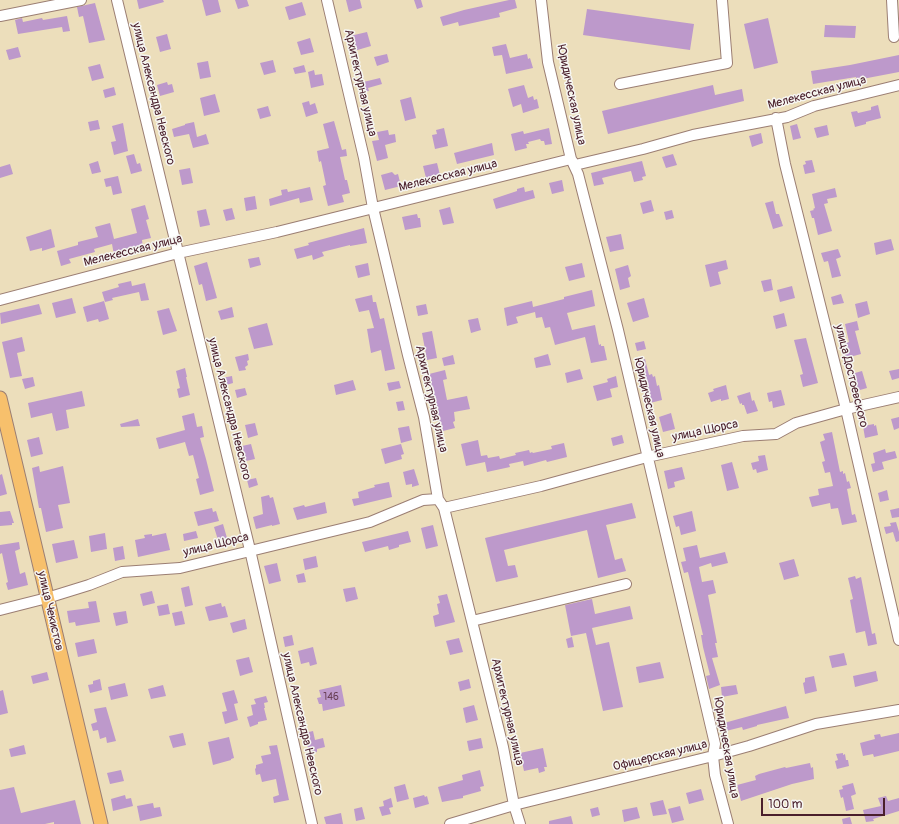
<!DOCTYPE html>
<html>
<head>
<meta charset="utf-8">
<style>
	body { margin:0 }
	#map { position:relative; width:899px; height:824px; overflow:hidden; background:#ecdebb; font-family:Pangolin,sans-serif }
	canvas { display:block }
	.scale { position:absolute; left:761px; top:798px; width:124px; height:18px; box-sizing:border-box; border:2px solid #4a1f2b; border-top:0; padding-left:5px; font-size:12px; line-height:14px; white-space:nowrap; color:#4a1f2b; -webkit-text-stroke:3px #f6f6f2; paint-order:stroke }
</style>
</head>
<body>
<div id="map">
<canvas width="899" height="824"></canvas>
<div class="scale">100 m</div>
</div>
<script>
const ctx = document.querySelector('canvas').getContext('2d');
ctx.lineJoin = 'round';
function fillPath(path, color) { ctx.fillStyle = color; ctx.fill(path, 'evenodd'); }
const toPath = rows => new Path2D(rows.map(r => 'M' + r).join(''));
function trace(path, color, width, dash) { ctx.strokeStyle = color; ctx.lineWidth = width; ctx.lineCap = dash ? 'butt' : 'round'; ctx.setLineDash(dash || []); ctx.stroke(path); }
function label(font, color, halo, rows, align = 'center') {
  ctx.font = font + ' Pangolin,sans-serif'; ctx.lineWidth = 3; ctx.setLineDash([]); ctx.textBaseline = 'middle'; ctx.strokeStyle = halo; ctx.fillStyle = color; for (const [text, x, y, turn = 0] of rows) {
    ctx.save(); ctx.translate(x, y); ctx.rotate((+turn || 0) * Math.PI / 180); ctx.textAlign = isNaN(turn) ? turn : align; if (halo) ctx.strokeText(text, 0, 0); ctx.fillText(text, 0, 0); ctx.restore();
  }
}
const building = toPath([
	[137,0,163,0,164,2,139,9],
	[202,0,218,0,221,12,206,16],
	[235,0,247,0,249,6,238,9],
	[346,0,360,0,362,8,349,12],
	[414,0,421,0,423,7,417,9],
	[509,0,515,0,517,8,499,13,500,17,459,26,458,22,443,26,440,17,464,10],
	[302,2,306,15,289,20,285,7],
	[95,3,105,40,89,43,83,16,79,17,77,7],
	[587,9,694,24,690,50,583,35],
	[67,16,70,31,63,32,62,27,18,34,15,20,22,18,23,22,42,18,43,20],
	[768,18,778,63,754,69,744,24],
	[825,25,856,26,855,38,824,37],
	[367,32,371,46,354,51,350,36],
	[167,34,171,49,160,52,156,37],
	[310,38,314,52,301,55,297,42],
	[506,44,510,58,527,54,528,59,530,58,533,68,506,74,502,55,494,56,492,47],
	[18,47,21,57,9,60,6,50],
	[387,54,389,62,377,66,374,57],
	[899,55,899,72,857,80,856,77,813,84,811,71,850,65],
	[273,60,276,72,264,75,260,63],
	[208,61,211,77,200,79,197,63],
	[100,64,104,78,92,81,88,67],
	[304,65,306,72,295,74,293,68],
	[314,70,315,75,322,74,324,85,311,88,308,72],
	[380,78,382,84,368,88,369,91,362,92,359,83],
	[167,82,168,85,172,84,174,92,160,96,157,85],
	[524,85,528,98,533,96,534,100,537,99,539,108,523,113,521,104,513,107,508,89],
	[713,85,715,95,742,89,744,101,608,134,602,111],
	[114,87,116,95,105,98,103,90],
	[215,94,220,112,204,116,200,98],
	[411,97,416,118,405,121,400,100],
	[309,101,310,105,315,103,318,113,306,117,302,103],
	[878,105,881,118,866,122,866,124,855,127,851,112,857,111,858,113,871,110,871,107],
	[268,106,271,116,260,119,257,109],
	[98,120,100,129,90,131,88,122],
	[334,121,342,150,346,149,347,156,340,157,345,180,347,180,350,193,342,195,344,202,328,206,323,186,326,185,321,161,319,162,317,151,329,148,323,124],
	[194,122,197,137,206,134,209,144,193,148,189,134,174,137,172,129,185,125,185,124],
	[123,123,128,151,114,155,111,142,116,141,112,126],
	[797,124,801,138,793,140,790,126],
	[827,125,829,135,817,138,814,128],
	[444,128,448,146,435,149,432,135,437,134,436,130],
	[549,128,552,144,545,145,544,141,541,141,540,139,528,142,529,144,526,144,527,148,515,151,511,134,523,131,524,134],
	[388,130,389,135,395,134,396,142,385,145,388,158,377,161,372,141,379,140,377,132],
	[761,133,763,143,752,147,749,136],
	[492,143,494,155,457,164,454,153],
	[134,154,137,164,140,163,142,171,131,174,126,156],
	[673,154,677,165,666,168,662,157],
	[812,160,815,172,805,174,803,165,806,164,805,161],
	[98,161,101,172,92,174,89,164],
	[642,161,646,176,642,177,643,180,634,182,631,171,602,178,604,184,594,186,591,173],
	[437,163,440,175,426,178,423,166],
	[10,164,13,174,0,178,0,167],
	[190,168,193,183,182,185,179,170],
	[392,172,395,175,398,174,401,186,385,190,381,175],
	[118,176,122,193,113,195,111,186,106,187,104,179],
	[562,180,564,191,552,194,549,183],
	[310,187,313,200,300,203,299,198,270,206,269,199,282,195,281,190,287,189,288,192],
	[524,187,525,192,533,190,535,198,496,209,493,199,517,191,517,189],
	[835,188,837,197,827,199,828,203,824,204,832,231,818,235,814,218,812,218,810,211,814,210,813,209,815,208,812,194],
	[255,196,257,209,246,211,244,198],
	[651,200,654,211,643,214,640,203],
	[773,201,776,214,779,214,783,226,773,229,765,203],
	[145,205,149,219,146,220,151,238,142,240,143,248,114,255,112,244,94,249,95,252,69,259,71,263,61,266,57,251,78,245,78,242,98,237,95,227,110,223,114,239,137,233,131,209],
	[450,207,454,223,443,225,439,210],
	[232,208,235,219,226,221,223,210],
	[206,209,210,225,200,227,197,211],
	[672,210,674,218,666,220,664,212],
	[417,214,418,218,420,218,421,227,405,230,402,217],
	[364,228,367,243,350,246,350,245,322,252,324,256,313,260,312,255,297,259,294,249,309,245,308,243],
	[51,229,55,247,42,251,42,248,30,251,26,237],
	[621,234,624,249,610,252,606,237],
	[891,239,894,250,876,255,874,243],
	[838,249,841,257,836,259,841,276,832,278,828,261,824,262,821,253],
	[259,257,261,265,250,268,248,259],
	[726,260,728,269,718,272,721,284,710,287,705,265],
	[207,262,217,298,206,301,202,284,199,285,194,266],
	[368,263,370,275,358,278,355,266],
	[582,263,585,277,569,281,565,267],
	[628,265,631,276,628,278,630,287,620,290,615,269],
	[771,279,773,290,764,292,761,281],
	[131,281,132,286,145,283,149,300,141,301,139,292,112,298,113,300,105,302,102,292,119,287,118,284],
	[792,286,795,298,780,302,777,290],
	[592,290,595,306,567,313,572,330,595,325,599,345,601,344,601,346,604,346,607,360,591,363,585,337,555,345,550,327,545,328,542,317,536,318,535,312,516,317,518,323,507,326,504,308,532,301,533,307,564,299,564,297],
	[841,294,844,303,833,305,831,297],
	[372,295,373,302,376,302,380,319,384,318,395,369,385,371,381,350,371,353,367,329,374,328,369,310,359,312,355,299],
	[72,298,76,313,56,318,52,303],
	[644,298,649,317,633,322,627,303],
	[104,301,109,319,99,322,98,319,87,322,83,307],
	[867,301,870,314,858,318,855,304],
	[39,304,42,314,1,324,0,313],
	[426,304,428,314,418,316,416,306],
	[232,307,234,317,221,320,218,311],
	[169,308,177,331,163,335,157,311],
	[784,313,787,326,776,329,773,316],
	[478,318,481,330,471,333,468,320],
	[857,321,859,330,855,331,861,354,846,358,842,344,849,342,845,324],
	[267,323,273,345,254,349,248,328],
	[432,331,437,358,427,360,422,333],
	[22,337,25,351,17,353,22,376,10,378,2,342],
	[806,338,818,383,803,387,800,375,803,374,794,340],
	[644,341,646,349,637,351,635,343],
	[248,354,249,360,247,361,248,365,245,367,246,370,239,371,235,357],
	[548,354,551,365,536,368,534,358],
	[453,355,455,364,444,366,442,358],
	[645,359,649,375,652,374,653,377,655,376,657,386,659,385,662,400,650,403,645,384,643,385,636,361],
	[185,368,187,377,186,377,190,395,179,398,177,389,180,388,176,371],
	[580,369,583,379,567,383,565,373],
	[899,369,899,378,892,380,889,371],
	[445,370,447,379,443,380,447,400,467,396,470,409,454,412,455,421,453,422,455,428,443,431,441,423,439,423,429,374],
	[862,371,867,388,853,392,848,375],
	[232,376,233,383,223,386,222,378],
	[616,376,618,387,610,389,612,397,597,401,593,386,608,382,607,379],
	[33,377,35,386,25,389,22,379],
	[353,380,356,390,336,395,334,385],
	[399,381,401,388,389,391,387,383],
	[726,385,729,399,721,401,721,399,711,402,708,393,714,391,713,389],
	[245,388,247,395,237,398,235,390],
	[781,390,785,405,773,408,772,401,769,402,767,393],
	[82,391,85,406,66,410,69,428,56,431,52,413,31,418,28,403],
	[750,392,752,401,754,400,758,411,747,414,744,405,742,405,742,403,740,404,737,396],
	[403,401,405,410,398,411,396,402],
	[194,413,197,427,202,426,204,437,200,438,206,459,214,491,200,495,196,479,199,478,193,455,189,456,185,442,159,449,156,438,185,430,182,416],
	[671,413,675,429,663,432,659,417],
	[899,417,899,428,894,430,891,419],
	[138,419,140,426,121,427,120,424],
	[255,423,258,435,248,438,245,425],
	[874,424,874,426,876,425,878,435,865,438,863,426],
	[409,426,412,440,401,443,398,428],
	[832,432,840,472,843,471,843,474,845,473,847,482,849,481,851,488,847,489,848,494,852,515,855,514,857,522,842,525,838,508,831,509,830,503,812,507,809,497,819,495,818,489,833,486,830,472,825,473,822,462,825,461,820,442,825,440,823,434],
	[622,435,624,443,613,446,611,438],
	[39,437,43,454,31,457,27,440],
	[478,440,481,456,487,455,488,458,499,456,500,459,516,455,515,453,529,450,530,453,532,452,533,453,552,449,551,446,564,443,567,457,547,462,546,460,524,466,523,461,509,464,510,467,487,472,485,462,466,466,461,444],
	[251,444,255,459,246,461,242,446],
	[401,444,404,454,401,455,402,459,385,464,381,449],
	[885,449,886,453,895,451,897,458,882,462,884,469,873,472,871,464,875,463,873,453],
	[765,455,768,470,757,473,756,469,753,470,751,463,759,461,758,456],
	[732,462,739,488,727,491,721,465],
	[39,466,40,472,63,466,70,503,58,505,63,528,46,532,41,508,39,508,32,468],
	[682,467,685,479,674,482,675,487,668,489,664,471],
	[414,469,419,485,412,487,412,484,406,485,403,472],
	[2,474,7,494,0,496,0,475],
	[256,478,258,485,249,488,247,480],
	[389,482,392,497,354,506,352,499,359,498,358,492,375,487,374,485],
	[887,490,889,500,880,502,878,493],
	[269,495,270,498,273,497,280,524,272,526,272,525,256,529,253,517,263,514,261,497],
	[325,502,327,513,297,520,293,508,304,505,305,507],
	[632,503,636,518,606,525,615,560,622,558,626,571,598,578,587,530,504,550,508,566,515,565,518,577,496,582,485,538],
	[212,508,213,512,216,511,219,521,198,526,194,512],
	[899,508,899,517,892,518,890,510],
	[10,511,14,523,12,523,12,525,0,526,0,512],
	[692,511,696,531,681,535,679,526,676,527,673,516],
	[896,522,899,532,899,541,896,542,893,532,886,534,884,527,891,526,890,523],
	[223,524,227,538,218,540,214,527],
	[433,525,438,546,426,549,421,528],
	[196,531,198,538,184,541,183,534],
	[408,531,411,542,399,545,399,547,389,550,388,546,365,552,362,542],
	[105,533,107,549,91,552,89,536],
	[166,533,170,550,138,557,135,540,145,538,144,535,152,534,152,536],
	[74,540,78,558,56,563,52,544],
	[19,542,20,549,15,551,20,574,25,572,28,585,8,590,6,583,8,582,2,553,0,554,0,545],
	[697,545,700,558,725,552,728,563,712,567,711,563,699,567,702,582,713,580,716,593,708,595,717,643,715,643,718,657,712,658,720,685,709,689,706,676,710,675,703,647,701,635,703,635,688,572,684,573,681,562,686,561,683,548],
	[123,546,125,559,115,561,113,548],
	[316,556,318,567,305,570,303,559],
	[794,559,799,576,784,580,779,563],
	[277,563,281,581,269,584,264,566],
	[304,573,306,582,298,583,296,575],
	[855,576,856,579,861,577,872,634,875,633,877,644,868,646,865,631,856,633,850,600,853,599,848,578],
	[189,586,193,605,185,607,181,588],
	[355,587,358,599,346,602,343,589],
	[152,591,155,603,143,606,140,594],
	[447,594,455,622,435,627,433,616,439,614,437,604,440,603,438,596],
	[592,599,595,614,630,606,633,619,592,628,596,645,609,642,623,707,603,711,586,633,571,636,565,605],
	[96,601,100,622,76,626,75,622,69,623,67,611,89,608,88,602],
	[221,603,222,607,225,606,228,617,209,621,205,607],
	[168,604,170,614,159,616,157,606],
	[126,611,128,623,116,626,113,613],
	[182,611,185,624,175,626,172,613],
	[245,619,247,629,233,633,230,623],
	[292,635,294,645,285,647,283,637],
	[572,637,574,647,568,648,566,639],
	[459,638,463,652,450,655,446,641],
	[94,639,97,653,78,657,75,643],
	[313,647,317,664,310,666,309,662,301,664,298,651],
	[844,653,847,665,832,668,829,656],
	[249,657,253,672,240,676,236,660],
	[660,662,664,678,639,683,636,667],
	[876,671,878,681,855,687,853,676],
	[47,672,49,680,33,684,31,676],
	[814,676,817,691,805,694,803,683,805,682,805,678],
	[100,679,102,690,90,693,88,685,93,684,93,681],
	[469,679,471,688,460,691,458,682],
	[125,683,128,696,111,700,108,687],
	[163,685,166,696,151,699,148,689],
	[341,685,345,706,323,711,322,704,319,704,317,698,321,697,319,690],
	[736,685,738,694,722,697,721,687],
	[3,690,8,713,0,715,0,691],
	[234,690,238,703,234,704,238,720,225,724,222,712,227,711,222,693],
	[266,696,268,702,264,703,265,708,264,708,267,720,258,722,258,724,250,727,247,717,253,715,251,705,256,704,254,699],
	[474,705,478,720,466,723,463,708],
	[786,706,789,718,757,725,757,726,743,730,742,727,726,731,724,723],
	[106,707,116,741,107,743,106,737,100,739,98,730,93,731,91,724,97,722,94,709],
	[313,731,315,740,323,738,325,747,317,749,317,752,309,754,305,733],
	[183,733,186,745,173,748,169,736],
	[899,733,899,751,874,757,873,754,863,756,860,743,875,739,874,735,880,734,881,737],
	[229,737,234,758,231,759,231,760,213,765,208,742],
	[481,738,483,748,469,751,467,741],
	[24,745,26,754,11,757,9,749],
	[277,745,289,800,274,803,273,797,279,795,276,779,262,782,260,774,256,775,255,769,256,768,256,765,263,763,261,756,271,754,269,746],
	[543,748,547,767,544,767,545,771,539,773,538,768,524,771,520,753],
	[843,753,843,755,845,754,846,760,848,760,849,766,837,769,835,761,838,760,836,754],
	[810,763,811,768,813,767,814,779,792,784,741,801,737,785,756,780,755,776,759,774,785,767,786,768],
	[121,770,124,781,110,784,107,773],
	[480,770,484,786,480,787,481,791,463,796,463,798,442,802,438,787,463,780,462,775],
	[853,783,856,794,851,796,854,809,846,811,843,797,841,798,839,790,843,789,842,786],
	[405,784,409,799,397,802,394,787],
	[14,787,21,813,75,800,81,824,54,824,54,822,45,824,0,824,0,790],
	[701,789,704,800,689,804,686,793],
	[125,795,126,799,131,798,133,806,113,811,111,799],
	[424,795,425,797,427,796,429,804,415,808,413,798],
	[886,796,888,801,899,798,899,811,873,819,874,821,866,822,863,810,881,806,878,798],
	[391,798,393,807,389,808,391,814,382,816,379,807,384,806,383,801],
	[663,800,667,814,653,816,650,803],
	[153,803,154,808,160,807,162,816,140,821,137,806],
	[680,806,684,820,672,823,668,809],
	[362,807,365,819,356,821,354,809],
	[598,807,600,815,592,817,590,809],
	[637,807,640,818,624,822,622,810],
	[341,813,343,824,326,824,324,817],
	[571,816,573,824,549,824,549,821],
	[850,817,852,824,843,824,842,819]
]);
const minor = toPath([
	[117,0,250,550,312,824],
	[327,0,364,158,373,208,408,355,424,417,438,499,444,508,503,747,514,805,520,824],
	[541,0,548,62,571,159,578,174,618,330,715,744,713,756,715,775,728,824],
	[892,0,894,37],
	[0,16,81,0],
	[620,84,727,63,722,0],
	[776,118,785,164,846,409,899,640],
	[0,300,178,253,277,232,571,159,575,165,643,149,693,135,787,117,814,106,899,85],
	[444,508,541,486,647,457,743,436,776,434,796,423,846,409,899,397],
	[0,610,47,598,89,585,122,572,180,568,370,522,423,500,438,499],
	[472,621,626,584],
	[450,824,514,805,713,756,749,746,816,724,899,710]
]);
const major = toPath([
	[0,398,101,824]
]);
const numberNames = [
	["146",331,697]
];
const streetNames = [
	["Архитектурная улица",360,83,77],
	["Мелекесская улица",817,93,-15],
	["улица Александра Невского",153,94,76],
	["Юридическая улица",571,95,78],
	["Мелекесская улица",448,176,-14],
	["Мелекесская улица",133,251,-14],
	["улица Достоевского",851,376,76],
	["Архитектурная улица",431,399,77],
	["Юридическая улица",649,408,77],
	["улица Александра Невского",229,409,76],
	["улица Щорса",705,431,-12],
	["улица Щорса",216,545,-14],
	["улица Чекистов",50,611,77],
	["Архитектурная улица",507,712,77],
	["улица Александра Невского",302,724,77],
	["Юридическая улица",726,748,80],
	["Офицерская улица",660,756,-14]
];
fillPath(building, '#bd99cb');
trace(minor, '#9b7e73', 12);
trace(major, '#9b7e73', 15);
trace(minor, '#fff', 10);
trace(major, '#f7c06c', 13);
label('10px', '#673e53', null, numberNames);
label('12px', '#4a1f2b', '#f6f6f2', streetNames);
</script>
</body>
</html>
